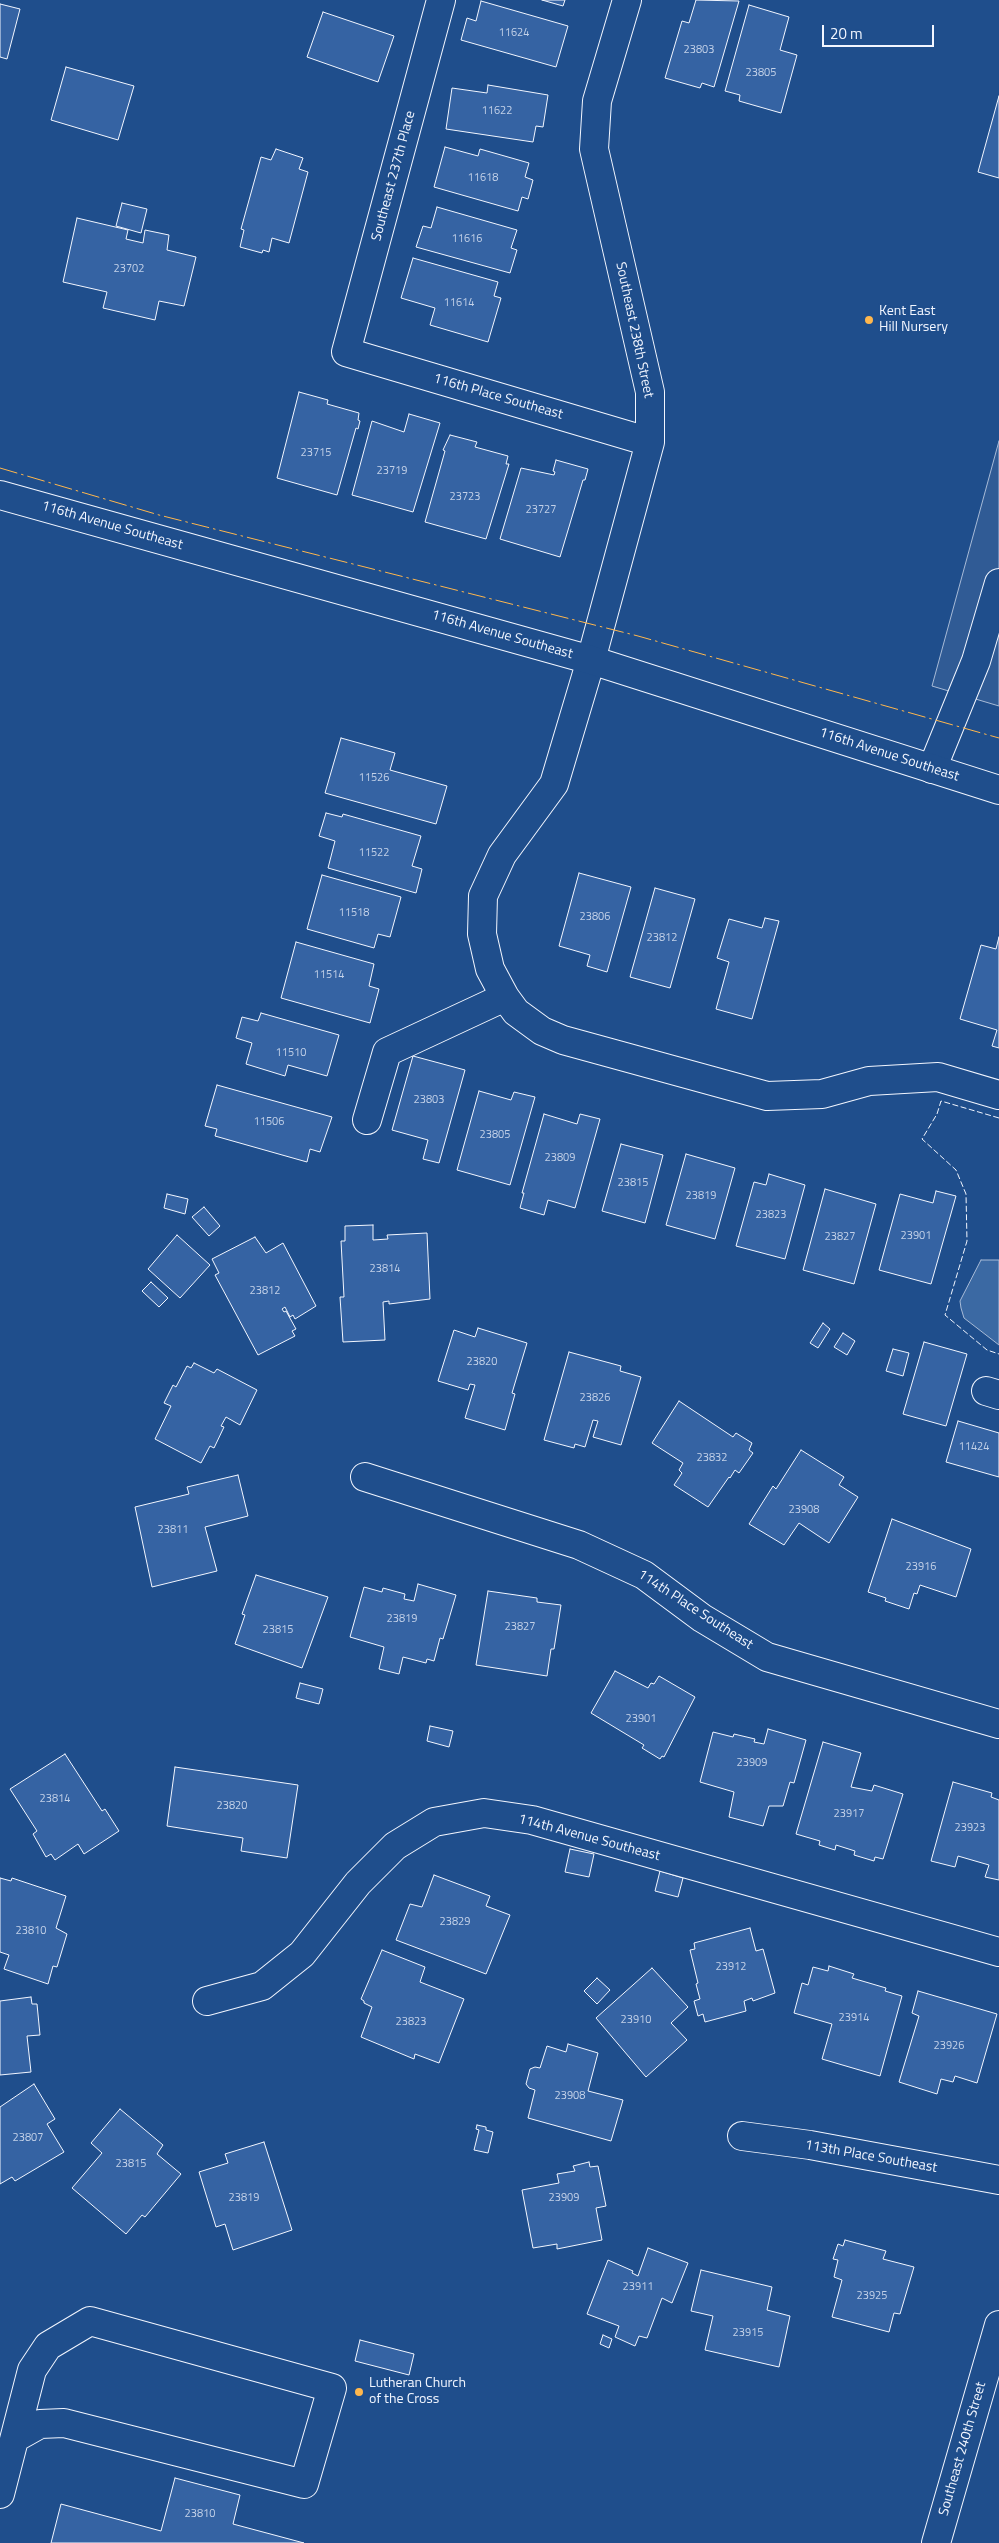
<!DOCTYPE html>
<html>
<head>
<meta charset="utf-8">
<style>
	body { margin:0 }
	#map { position:relative; width:999px; height:2543px; overflow:hidden; background:#1f4e8c; font-family:"Titillium Web",sans-serif }
	canvas { display:block }
	.scale { position:absolute; left:822px; top:25px; width:112px; height:22px; box-sizing:border-box; border:2px solid #f2f6ff; border-top:0; padding-left:6px; font-size:15px; line-height:18px; white-space:nowrap; color:#f2f6ff; -webkit-text-stroke:4px #1f4e8c; paint-order:stroke }
</style>
</head>
<body>
<div id="map">
<canvas width="999" height="2543"></canvas>
<div class="scale">20 m</div>
</div>
<script>
const ctx = document.querySelector('canvas').getContext('2d');
ctx.lineJoin = 'round';
function fillPath(path, color) { ctx.fillStyle = color; ctx.fill(path, 'evenodd'); }
const toPath = rows => new Path2D(rows.map(r => 'M' + r).join(''));
function trace(path, color, width, dash) { ctx.strokeStyle = color; ctx.lineWidth = width; ctx.lineCap = dash ? 'butt' : 'round'; ctx.setLineDash(dash || []); ctx.stroke(path); }
function label(font, color, halo, rows, align = 'center') {
  ctx.font = font + ' "Titillium Web",sans-serif'; ctx.lineWidth = 4; ctx.setLineDash([]); ctx.textBaseline = 'middle'; ctx.strokeStyle = halo; ctx.fillStyle = color; for (const [text, x, y, turn = 0] of rows) {
    ctx.save(); ctx.translate(x, y); ctx.rotate((+turn || 0) * Math.PI / 180); ctx.textAlign = isNaN(turn) ? turn : align; if (halo) ctx.strokeText(text, 0, 0); ctx.fillText(text, 0, 0); ctx.restore();
  }
}
const parking = toPath([
	[999,441,999,706,932,686,999,441]
]);
const water = toPath([
	[981,1260,999,1260,999,1345,964,1318,961,1308,960,1301,981,1260]
]);
const building = toPath([
	[542,0,565,0,563,6,542,0],
	[696,0,739,1,714,87,702,83,700,88,665,78,682,21,689,23,696,0],
	[481,1,568,26,556,67,461,40,467,18,476,21,481,1],
	[0,4,20,9,7,59,0,57,0,4],
	[749,5,789,17,780,50,797,55,781,113,739,101,740,95,725,91,749,5],
	[323,12,394,36,378,82,307,57,323,12],
	[66,67,134,86,118,140,51,120,66,67],
	[488,85,548,95,543,127,536,126,533,142,446,129,452,88,487,93,488,85],
	[999,96,999,178,978,172,999,96],
	[445,147,478,156,480,149,529,163,525,177,533,180,528,199,522,197,518,211,434,187,445,147],
	[276,149,303,158,299,169,308,172,289,243,272,238,269,252,263,250,262,253,240,247,244,230,241,229,261,157,271,160,276,149],
	[122,203,147,209,141,233,116,226,122,203],
	[437,207,517,230,511,248,517,250,510,273,416,247,423,226,431,228,437,207],
	[77,218,128,230,126,239,143,243,145,230,169,235,167,250,196,257,184,306,159,301,155,320,103,308,107,292,63,282,77,218],
	[413,258,498,282,494,296,501,298,488,342,430,325,435,308,401,298,413,258],
	[299,392,328,400,327,404,359,413,358,420,360,421,358,429,356,428,337,495,277,478,299,392],
	[409,414,440,423,413,512,352,495,372,421,404,432,409,414],
	[450,435,477,442,475,447,508,456,506,464,509,464,486,539,425,522,445,451,443,450,450,435],
	[556,460,588,469,585,480,583,480,560,557,500,539,521,468,554,475,555,472,553,471,556,460],
	[341,738,395,753,390,770,447,786,436,824,325,793,341,738],
	[326,813,342,817,343,814,421,836,412,866,422,869,416,893,328,868,335,841,319,836,326,813],
	[579,873,631,887,607,972,587,966,590,955,559,946,579,873],
	[322,875,401,897,390,937,378,934,374,948,307,929,322,875],
	[655,888,695,899,670,988,630,977,655,888],
	[765,918,779,921,752,1019,716,1009,729,962,717,958,729,919,762,928,765,918],
	[999,937,999,1048,992,1046,997,1030,960,1019,981,945,996,949,999,937],
	[296,942,374,964,369,986,379,989,370,1023,281,998,296,942],
	[261,1013,339,1035,327,1076,288,1065,285,1076,246,1064,252,1043,236,1038,242,1017,258,1021,261,1013],
	[413,1056,465,1070,439,1163,423,1159,428,1140,392,1130,413,1056],
	[217,1085,332,1117,320,1152,310,1149,307,1162,215,1136,217,1129,205,1126,217,1085],
	[479,1091,511,1100,514,1092,535,1097,510,1185,457,1170,479,1091],
	[544,1114,577,1124,580,1114,600,1119,575,1208,548,1200,544,1215,520,1208,524,1193,522,1193,544,1114],
	[621,1144,663,1155,645,1223,602,1211,621,1144],
	[686,1154,735,1168,715,1239,666,1225,686,1154],
	[769,1174,805,1185,785,1259,736,1246,754,1182,766,1185,769,1174],
	[825,1189,876,1204,854,1284,803,1270,825,1189],
	[936,1191,956,1196,931,1284,879,1270,900,1194,933,1203,936,1191],
	[167,1194,188,1199,185,1214,164,1208,167,1194],
	[204,1207,220,1226,209,1236,192,1217,204,1207],
	[373,1225,373,1240,388,1239,387,1235,427,1233,430,1299,389,1304,389,1301,383,1302,385,1340,343,1342,340,1297,344,1297,341,1241,345,1241,345,1226,373,1225],
	[177,1235,210,1265,180,1298,148,1269,177,1235],
	[255,1237,266,1253,283,1243,316,1306,295,1319,293,1315,290,1317,285,1307,282,1309,284,1312,286,1311,296,1329,292,1331,295,1336,258,1355,215,1275,219,1273,212,1259,255,1237],
	[151,1282,168,1298,159,1307,142,1291,151,1282],
	[823,1323,830,1329,818,1348,810,1343,823,1323],
	[478,1328,527,1343,512,1393,515,1394,505,1430,465,1418,475,1385,470,1384,468,1390,438,1381,454,1330,475,1337,478,1328],
	[843,1333,855,1341,847,1355,834,1347,843,1333],
	[924,1342,967,1354,946,1426,903,1414,924,1342],
	[893,1349,909,1353,903,1376,886,1371,893,1349],
	[569,1352,621,1366,620,1371,641,1377,621,1445,593,1437,598,1421,593,1420,585,1447,575,1444,574,1448,544,1440,569,1352],
	[194,1363,214,1373,217,1369,257,1390,240,1425,226,1417,221,1426,224,1427,214,1448,210,1446,201,1463,155,1439,171,1406,164,1403,173,1385,176,1387,187,1366,191,1368,194,1363],
	[679,1401,733,1437,736,1433,752,1443,749,1450,753,1453,739,1473,735,1470,730,1478,729,1477,708,1507,674,1485,682,1473,679,1470,683,1463,652,1443,679,1401],
	[958,1421,999,1433,999,1477,946,1462,958,1421],
	[801,1450,844,1477,839,1485,858,1497,829,1543,799,1523,784,1545,749,1524,773,1486,776,1489,801,1450],
	[238,1475,248,1516,205,1527,217,1571,152,1587,135,1507,189,1494,187,1487,238,1475],
	[892,1519,971,1549,956,1597,920,1585,917,1594,914,1593,909,1609,885,1601,886,1598,868,1592,892,1519],
	[256,1575,328,1597,302,1668,235,1644,245,1615,242,1614,256,1575],
	[418,1584,456,1595,443,1639,440,1638,434,1661,427,1659,426,1663,403,1657,399,1674,379,1669,384,1647,350,1637,364,1587,382,1592,383,1588,405,1594,404,1599,414,1601,418,1584],
	[488,1591,537,1598,537,1602,561,1605,554,1649,551,1649,547,1676,476,1665,488,1591],
	[615,1671,648,1688,651,1683,654,1684,659,1676,695,1697,664,1757,662,1756,660,1759,642,1748,644,1745,591,1713,615,1671],
	[300,1683,323,1689,319,1704,296,1698,300,1683],
	[430,1726,453,1731,449,1747,427,1741,430,1726],
	[768,1729,806,1740,794,1783,790,1782,783,1806,769,1806,763,1826,729,1817,734,1792,700,1782,713,1732,733,1737,734,1734,755,1739,754,1742,764,1744,768,1729],
	[823,1742,861,1753,851,1787,872,1791,874,1785,903,1794,883,1859,875,1857,874,1861,854,1855,855,1851,836,1845,835,1850,819,1845,820,1841,796,1834,823,1742],
	[65,1754,102,1811,105,1809,119,1831,84,1854,78,1844,55,1860,51,1854,46,1857,33,1834,37,1831,10,1789,65,1754],
	[175,1767,298,1785,287,1858,241,1851,243,1838,167,1826,175,1767],
	[953,1782,992,1793,991,1797,999,1800,999,1880,985,1877,989,1865,958,1856,955,1867,931,1861,953,1782],
	[570,1849,594,1854,589,1877,565,1872,570,1849],
	[660,1871,683,1878,678,1897,655,1891,660,1871],
	[434,1875,490,1896,486,1906,510,1915,486,1974,396,1940,410,1904,422,1907,434,1875],
	[0,1878,11,1881,12,1878,66,1896,56,1928,67,1934,57,1967,53,1966,48,1984,4,1969,9,1955,0,1952,0,1878],
	[750,1928,756,1951,763,1949,775,1993,753,2001,752,1998,744,2001,746,2011,705,2022,703,2014,698,2016,694,2001,700,1999,696,1984,698,1983,690,1950,695,1949,694,1943,750,1928],
	[382,1950,425,1967,420,1982,464,1999,439,2063,415,2054,414,2059,361,2037,372,2007,364,2003,364,2001,361,1999,382,1950],
	[829,1966,854,1974,852,1978,886,1988,885,1991,902,1996,880,2076,822,2059,832,2024,794,2013,802,1983,808,1985,813,1967,828,1971,829,1966],
	[652,1968,688,2007,671,2023,687,2040,646,2077,596,2018,652,1968],
	[597,1978,610,1990,597,2004,584,1991,597,1978],
	[918,1991,997,2014,977,2083,955,2076,953,2082,941,2079,937,2094,899,2082,919,2016,912,2013,918,1991],
	[31,1997,32,2004,37,2004,40,2035,27,2036,31,2072,0,2075,0,2001,31,1997],
	[568,2044,598,2053,588,2091,623,2100,611,2141,528,2118,535,2090,529,2088,526,2084,530,2069,535,2067,540,2068,547,2046,566,2052,568,2044],
	[34,2084,55,2119,47,2124,64,2152,15,2181,12,2177,0,2184,0,2107,34,2084],
	[120,2109,163,2145,157,2154,181,2174,145,2217,142,2215,126,2234,72,2188,102,2153,91,2143,120,2109],
	[477,2125,486,2127,486,2130,493,2132,488,2153,474,2150,479,2130,476,2129,477,2125],
	[264,2142,292,2230,233,2250,225,2224,216,2227,199,2172,228,2163,225,2154,264,2142],
	[589,2162,590,2167,598,2166,606,2206,596,2208,602,2240,557,2249,557,2244,533,2248,522,2190,559,2183,557,2174,575,2171,573,2166,589,2162],
	[845,2240,886,2251,883,2259,914,2267,900,2314,894,2313,889,2332,832,2317,842,2280,834,2277,838,2260,833,2259,838,2244,843,2246,845,2240],
	[648,2248,688,2263,672,2303,662,2298,647,2338,639,2336,635,2346,615,2337,619,2326,587,2314,608,2260,633,2271,632,2273,638,2276,648,2248],
	[701,2270,772,2287,767,2310,790,2316,779,2367,705,2350,713,2316,691,2311,701,2270],
	[603,2335,612,2339,609,2348,600,2344,603,2335],
	[360,2340,414,2354,409,2375,355,2361,360,2340],
	[175,2478,240,2495,233,2524,304,2543,51,2543,61,2504,161,2531,175,2478]
]);
const minor = toPath([
	[441,0,346,352,650,442],
	[627,0,597,101,594,149,650,392,650,442,591,660,554,784,502,855,483,896,482,934,490,969,505,997,516,1012,542,1031,563,1040,767,1096,822,1094,869,1081,938,1077,999,1095],
	[932,769,976,661,999,583],
	[367,1120,387,1052,505,997],
	[986,1391,999,1395],
	[365,1477,579,1545,644,1575,702,1618,767,1657,999,1724],
	[207,2001,262,1986,302,1954,358,1883,395,1846,434,1822,484,1813,532,1820,999,1952],
	[742,2136,810,2145,999,2180],
	[0,2494,32,2370,48,2346,90,2321,332,2388,304,2484,64,2423,40,2424,15,2438]
]);
const major = toPath([
	[0,495,591,660,999,790],
	[936,2543,999,2325]
]);
const fence = toPath([
	[999,1118,941,1101,937,1114,922,1139,956,1170,966,1194,967,1241,945,1315,987,1350,999,1354]
]);
const power = toPath([
	[0,468,159,515,638,636,999,738]
]);
const markers = [
	[869,320,5,"#ffb74d"],
	[359,2392,5,"#ffb74d"]
];
const numberNames = [
	["11624",514,33],
	["23803",699,50],
	["23805",761,73],
	["11622",497,111],
	["11618",483,178],
	["11616",467,239],
	["23702",129,269],
	["11614",459,303],
	["23715",316,453],
	["23719",392,471],
	["23723",465,497],
	["23727",541,510],
	["11526",374,778],
	["11522",374,853],
	["11518",354,913],
	["23806",595,917],
	["23812",662,938],
	["11514",329,975],
	["11510",291,1053],
	["23803",429,1100],
	["11506",269,1122],
	["23805",495,1135],
	["23809",560,1158],
	["23815",633,1183],
	["23819",701,1196],
	["23823",771,1215],
	["23901",916,1236],
	["23827",840,1237],
	["23814",385,1269],
	["23812",265,1291],
	["23820",482,1362],
	["23826",595,1398],
	["11424",974,1447],
	["23832",712,1458],
	["23908",804,1510],
	["23811",173,1530],
	["23916",921,1567],
	["23819",402,1619],
	["23827",520,1627],
	["23815",278,1630],
	["23901",641,1719],
	["23909",752,1763],
	["23814",55,1799],
	["23820",232,1806],
	["23917",849,1814],
	["23923",970,1828],
	["23829",455,1922],
	["23810",31,1931],
	["23912",731,1967],
	["23914",854,2018],
	["23910",636,2020],
	["23823",411,2022],
	["23926",949,2046],
	["23908",570,2096],
	["23807",28,2138],
	["23815",131,2164],
	["23819",244,2198],
	["23909",564,2198],
	["23911",638,2287],
	["23925",872,2296],
	["23915",748,2333],
	["23810",200,2514]
];
const streetNames = [
	["Southeast 237th Place",394,176,-75],
	["Southeast 238th Street",634,330,78],
	["116th Place Southeast",498,397,16],
	["116th Avenue Southeast",112,526,16],
	["116th Avenue Southeast",502,635,16],
	["116th Avenue Southeast",889,755,18],
	["114th Place Southeast",695,1610,33],
	["114th Avenue Southeast",589,1838,15],
	["113th Place Southeast",871,2157,10],
	["Southeast 240th Street",963,2449,-74]
];
const poiNames = [
	["Kent East",879,312],
	["Hill Nursery",879,328],
	["Lutheran Church",369,2384],
	["of the Cross",369,2400]
];
fillPath(parking, '#305b95');
trace(parking, '#a8bbd7', 1);
fillPath(water, '#3b69a3');
trace(water, '#a8bbd7', 1);
fillPath(building, '#3563a3');
trace(building, '#f2f6ff', 1);
trace(minor, '#f2f6ff', 30);
trace(major, '#f2f6ff', 30);
trace(minor, '#1f4e8c', 28);
trace(major, '#1f4e8c', 28);
trace(fence, '#f2f6ff', 1, [6, 2.5]);
trace(power, '#ffb74d', 1, [18, 4, 2.5, 4]);
for (const [x, y, r, color] of markers) { const dot = new Path2D(); dot.arc(x, y, r, 0, 2 * Math.PI); ctx.fillStyle = color; ctx.fill(dot); trace(dot, '#1f4e8c', 2); }
label('11px', '#c3d1e8', null, numberNames);
label('14px', '#f2f6ff', '#1f4e8c', streetNames);
label('14px', '#f2f6ff', '#1f4e8c', poiNames, 'left');
</script>
</body>
</html>
